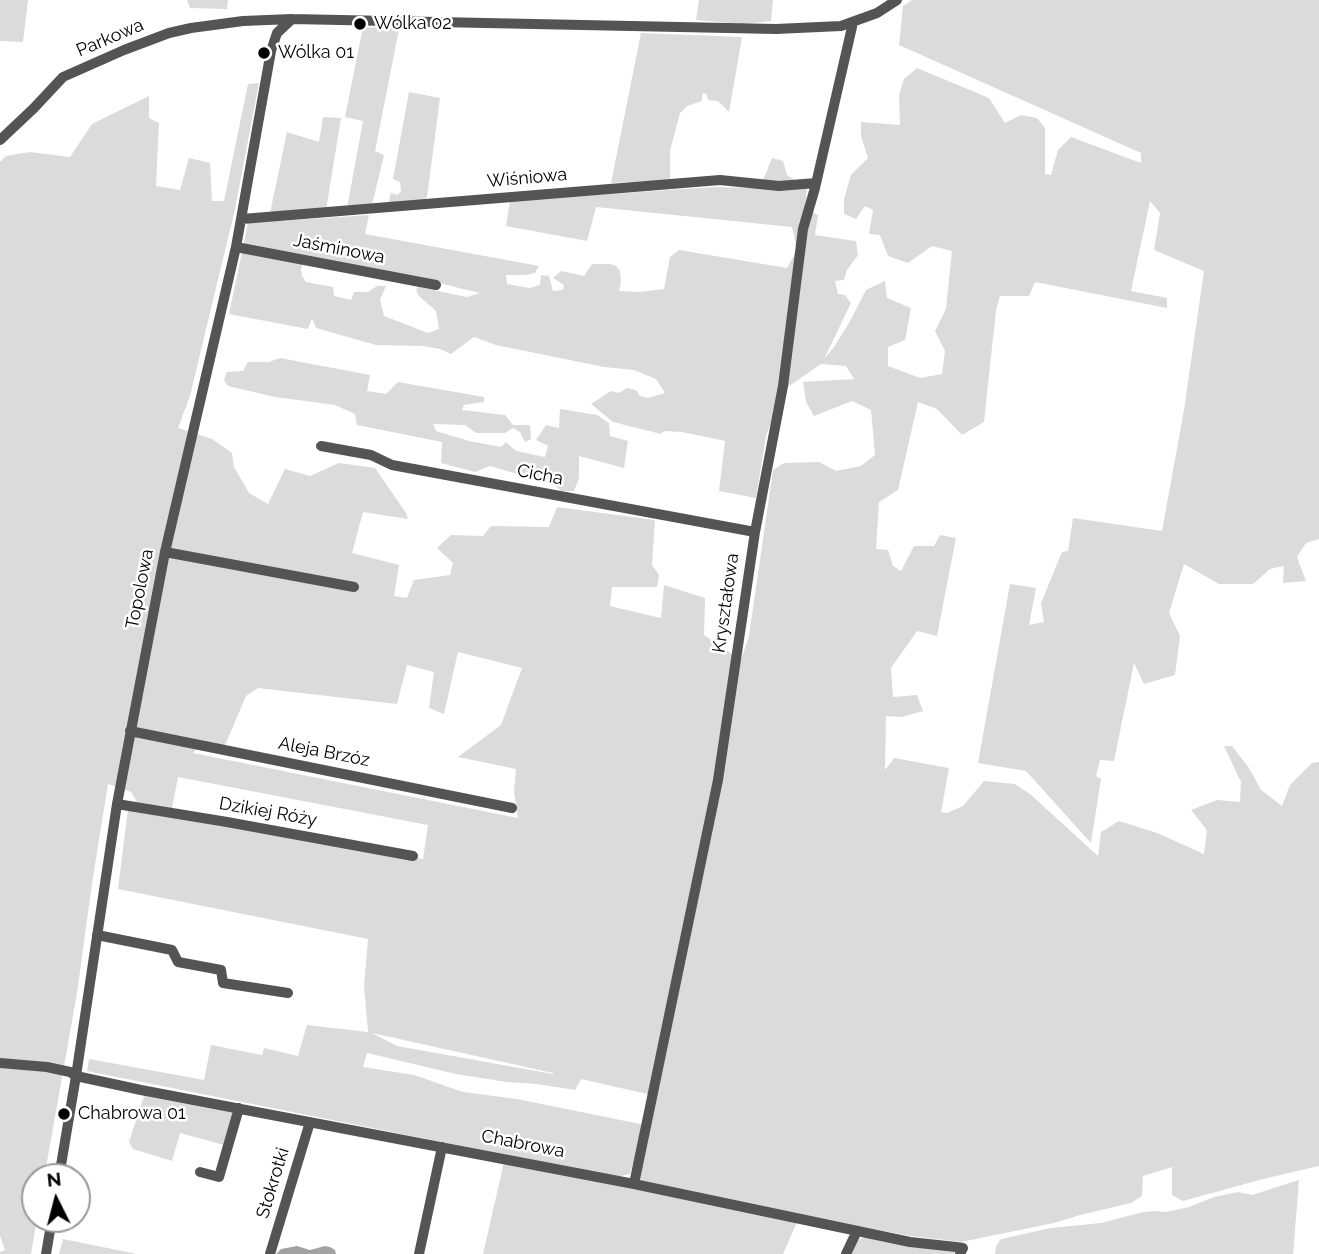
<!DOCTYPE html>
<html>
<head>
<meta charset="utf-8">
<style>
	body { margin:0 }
	#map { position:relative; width:1319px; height:1254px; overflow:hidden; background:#fff; font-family:Raleway,sans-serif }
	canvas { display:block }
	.north { position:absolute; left:21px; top:1163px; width:70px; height:70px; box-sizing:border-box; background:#fff; border:2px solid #999; border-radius:50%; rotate:354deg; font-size:19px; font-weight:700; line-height:28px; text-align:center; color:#000 }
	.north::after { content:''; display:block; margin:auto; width:24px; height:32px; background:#000; clip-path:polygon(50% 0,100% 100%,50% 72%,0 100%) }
</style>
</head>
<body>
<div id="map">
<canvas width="1319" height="1254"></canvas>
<div class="north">N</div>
</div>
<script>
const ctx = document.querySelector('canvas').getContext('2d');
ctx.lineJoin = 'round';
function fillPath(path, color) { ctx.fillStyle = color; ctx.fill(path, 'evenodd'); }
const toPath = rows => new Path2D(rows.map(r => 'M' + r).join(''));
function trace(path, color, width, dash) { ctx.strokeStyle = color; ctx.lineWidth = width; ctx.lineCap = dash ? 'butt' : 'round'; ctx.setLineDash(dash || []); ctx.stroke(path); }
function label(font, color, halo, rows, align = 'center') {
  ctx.font = font + ' Raleway,sans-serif'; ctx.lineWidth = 5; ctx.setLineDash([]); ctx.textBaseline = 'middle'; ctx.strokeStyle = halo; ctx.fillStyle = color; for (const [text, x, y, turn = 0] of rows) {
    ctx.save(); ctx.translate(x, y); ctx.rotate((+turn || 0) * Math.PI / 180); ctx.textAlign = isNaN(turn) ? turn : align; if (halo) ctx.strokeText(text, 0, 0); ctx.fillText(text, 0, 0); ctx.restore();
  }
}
const green = toPath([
	[0,0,28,0,23,42,0,41],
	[187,0,228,0,227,9,190,8],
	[699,0,773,0,771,21,743,24,696,20],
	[912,0,1319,0,1319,539,1306,543,1297,557,1306,581,1283,583,1284,566,1270,569,1253,584,1219,584,1184,564,1169,613,1180,636,1175,675,1144,684,1134,663,1114,761,1100,760,1096,776,1101,779,1091,843,1026,771,978,763,1010,584,1036,588,1029,625,1044,622,1041,603,1062,552,1068,551,1073,518,1162,531,1184,410,1204,271,1154,250,1160,213,1150,201,1131,291,1167,298,1167,308,1035,282,1029,296,1000,296,996,310,984,422,962,435,937,409,918,402,898,490,879,502,876,549,888,550,893,566,901,571,914,546,934,546,940,535,956,538,937,636,917,631,891,668,893,697,917,695,923,711,902,717,886,716,885,770,894,758,949,768,941,812,947,813,963,806,984,781,1015,784,1030,794,1098,856,1101,832,1119,821,1157,833,1204,854,1207,830,1191,810,1217,800,1240,802,1241,782,1224,746,1232,746,1249,768,1261,790,1282,806,1290,785,1312,763,1319,762,1319,1166,1263,1179,1183,1201,1172,1195,1172,1167,1143,1176,1142,1196,1131,1203,1080,1215,1054,1223,961,1242,911,1236,863,1227,641,1182,639,1175,641,1165,633,1164,630,1174,617,1177,87,1071,89,1059,204,1080,211,1045,262,1055,264,1048,298,1056,307,1025,368,1032,364,986,368,939,118,889,128,809,423,859,428,825,178,777,172,808,137,802,131,792,108,784,93,877,77,993,47,1162,43,1177,35,1177,35,1219,37,1219,31,1254,0,1254,0,1252,5,1250,0,1236,0,162,6,156,30,152,70,157,92,124,149,96,149,118,159,123,156,186,180,190,189,158,210,163,212,201,224,201,248,84,259,83,235,209,190,396,178,428,212,439,232,453,234,467,249,493,268,504,285,469,310,476,339,463,375,468,406,513,408,519,363,512,352,553,399,565,394,596,407,598,414,580,450,575,453,563,437,548,451,535,483,536,491,526,549,527,557,507,655,520,652,565,659,575,657,587,612,587,610,606,661,618,664,585,705,598,704,635,741,660,749,636,773,470,784,463,819,462,836,471,861,466,875,455,871,410,852,401,814,416,806,402,803,382,854,379,846,366,821,364,782,391,766,436,756,498,719,491,725,441,682,432,664,431,661,434,613,422,591,404,611,391,619,393,627,388,636,390,640,396,648,398,665,393,656,379,634,370,604,367,496,345,474,337,451,354,440,349,423,346,376,345,316,328,312,318,308,329,229,314,248,223,369,215,365,234,539,266,535,273,526,275,506,275,507,284,530,288,540,285,541,275,549,276,553,291,563,290,564,285,553,278,561,271,584,276,592,264,610,264,616,266,620,271,621,282,619,291,640,292,664,289,670,257,679,250,787,268,797,250,792,227,596,207,587,241,506,226,510,201,713,187,756,188,764,178,772,158,783,161,787,175,807,188,805,209,818,215,815,235,856,241,858,255,847,270,844,280,835,281,838,294,845,295,851,303,824,359,834,347,849,323,866,290,885,281,887,298,911,308,905,340,888,347,888,366,920,378,942,374,945,351,935,331,946,309,952,251,932,246,908,263,888,256,880,235,869,234,873,210,865,206,856,219,844,214,844,199,851,175,868,158,861,136,861,122,900,125,899,95,904,79,917,68,989,98,1005,123,1021,115,1037,118,1045,128,1045,174,1051,175,1058,150,1071,137,1141,163,1141,153,899,45,903,6],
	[305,258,409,276,480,293,467,297,418,287,416,290,419,296,436,311,439,329,428,333,384,316,380,300,386,286,377,286,368,292,354,292,351,300,334,296,333,287,306,282,302,276,301,269],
	[458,652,522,668,501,725,458,757,516,769,514,792,518,818,193,753,198,746,223,750,246,696,258,688,397,704,407,665,434,672,429,708,444,714],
	[372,1033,553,1073,553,1074,397,1046],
	[367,1053,456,1074,507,1082,537,1084,575,1090,581,1079,656,1096,650,1126,517,1099,463,1092,414,1075,363,1067],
	[363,27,399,29,375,151,384,155,372,205,347,208,363,121,345,117],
	[641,33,742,37,729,112,718,101,708,100,706,93,702,94,702,101,687,106,680,113,670,151,670,180,611,183],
	[409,92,440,98,427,197,422,202,388,204,391,193,398,195,401,191,400,182,393,179],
	[323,117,341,118,326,210,270,213,287,132,319,142],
	[280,358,370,375,367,391,386,394,398,382,484,397,484,402,464,405,462,410,505,415,513,425,530,425,531,439,525,442,520,432,513,428,505,433,476,433,465,425,433,424,436,431,469,441,501,447,506,442,516,451,545,457,548,446,536,440,546,425,559,428,560,409,597,415,609,423,610,436,628,441,624,468,579,456,579,478,574,491,561,491,555,485,490,466,475,472,441,463,442,442,357,425,355,414,335,405,275,397,228,386,224,380,227,372,243,371,248,362,269,362],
	[144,1096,234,1113,224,1145,180,1133,172,1161,133,1149,129,1142],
	[504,1162,798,1220,783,1254,483,1254],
	[1299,1180,1293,1254,995,1254,996,1246,1001,1239,1051,1228,1101,1223,1143,1212,1155,1211,1166,1212,1189,1207,1214,1197,1238,1192,1252,1195],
	[864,1237,953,1250,956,1254,851,1254,857,1241],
	[63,1239,137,1254,59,1254]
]);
const water = toPath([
	[297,1246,310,1250,325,1246,330,1247,335,1250,336,1254,276,1254,281,1249]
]);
const minor = toPath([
	[0,140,34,108,63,77,124,50,169,33,191,28,243,21,292,19,776,29,841,26,877,13,897,0],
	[242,219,720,180,779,186,816,183],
	[236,247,436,285],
	[321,446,371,455,392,465,755,532],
	[165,552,354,587],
	[130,731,512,808],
	[117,804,227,822,413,856],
	[97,935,172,950,178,962,221,970,223,983,288,993],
	[0,1063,47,1067,70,1072,76,1076,141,1090,634,1184,910,1242,956,1247,963,1248,960,1254],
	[200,1172,219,1177,239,1108],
	[59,1177,76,1076,117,804,165,552,236,247,271,51,277,33,292,19],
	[634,1184,718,780,755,532,783,386,803,229,815,188,852,27],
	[46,1254,52,1219],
	[270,1254,310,1122],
	[419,1254,442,1147],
	[846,1254,857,1231]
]);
const markers = [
	[360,24,7,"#000"],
	[264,53,7,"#000"],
	[64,1114,7,"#000"]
];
const poiNames = [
	["Wólka 02",374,24],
	["Wólka 01",278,53],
	["Chabrowa 01",78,1114]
];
const streetNames = [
	["Parkowa",110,38,-23],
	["Wiśniowa",527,178,-5],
	["Jaśminowa",339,249,11],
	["Cicha",540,475,11],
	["Topolowa",140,589,-79],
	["Kryształowa",726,603,-82],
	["Aleja Brzóz",324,752,11],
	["Dzikiej Róży",268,812,10],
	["Chabrowa",523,1144,11],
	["Stokrotki",273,1183,-73]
];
fillPath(green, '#dbdbdb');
fillPath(water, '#a2a2a2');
trace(minor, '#545454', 10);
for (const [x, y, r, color] of markers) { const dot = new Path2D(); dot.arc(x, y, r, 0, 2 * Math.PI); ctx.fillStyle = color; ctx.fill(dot); trace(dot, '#fff', 2.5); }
label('18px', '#000', '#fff', poiNames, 'left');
label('18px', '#000', '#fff', streetNames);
</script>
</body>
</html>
